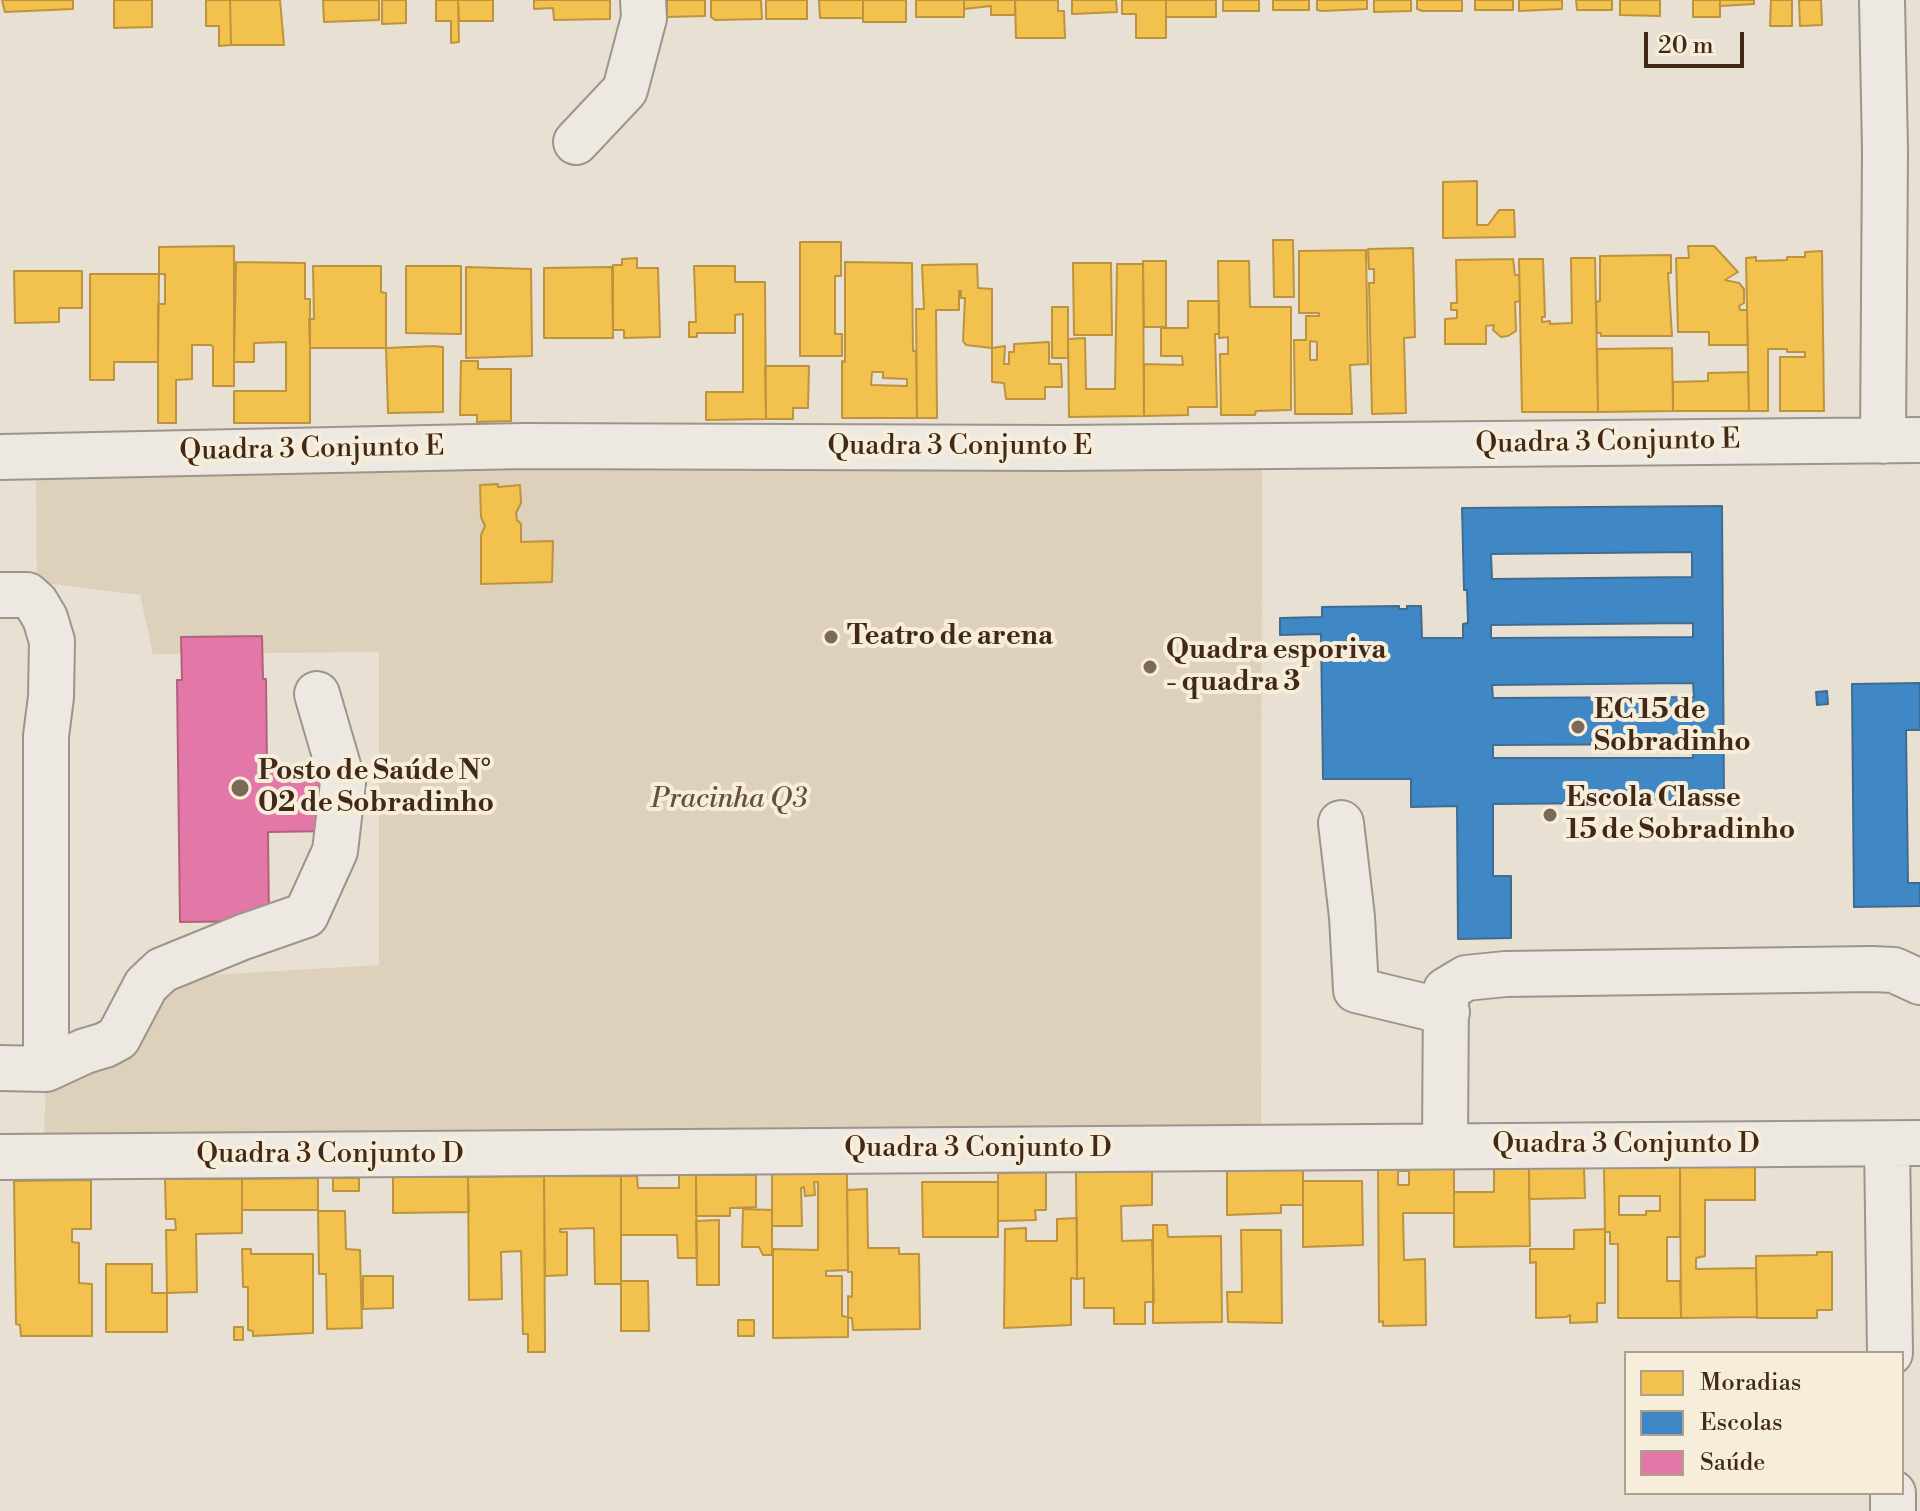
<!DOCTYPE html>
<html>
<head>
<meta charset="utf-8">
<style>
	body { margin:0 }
	#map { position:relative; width:1920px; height:1511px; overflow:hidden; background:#e8e0d2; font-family:"Libre Bodoni",serif }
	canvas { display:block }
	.legend { position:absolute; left:1624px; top:1351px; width:280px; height:144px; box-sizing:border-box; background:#f7eddb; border:2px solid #af9f8d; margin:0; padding:10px 14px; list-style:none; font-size:24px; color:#422917 }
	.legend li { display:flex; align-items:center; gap:16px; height:40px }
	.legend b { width:40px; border:2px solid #af9f8d }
	.scale { position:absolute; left:1644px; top:32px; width:100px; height:36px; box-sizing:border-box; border:4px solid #422917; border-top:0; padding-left:10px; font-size:24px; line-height:28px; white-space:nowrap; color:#422917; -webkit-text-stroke:6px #f7eddb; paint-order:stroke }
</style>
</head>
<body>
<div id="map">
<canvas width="1920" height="1511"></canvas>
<ul class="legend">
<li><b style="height:22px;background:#f2c14e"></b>Moradias</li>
<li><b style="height:22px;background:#3f88c5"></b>Escolas</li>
<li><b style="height:22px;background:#e377a8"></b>Saúde</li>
</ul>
<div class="scale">20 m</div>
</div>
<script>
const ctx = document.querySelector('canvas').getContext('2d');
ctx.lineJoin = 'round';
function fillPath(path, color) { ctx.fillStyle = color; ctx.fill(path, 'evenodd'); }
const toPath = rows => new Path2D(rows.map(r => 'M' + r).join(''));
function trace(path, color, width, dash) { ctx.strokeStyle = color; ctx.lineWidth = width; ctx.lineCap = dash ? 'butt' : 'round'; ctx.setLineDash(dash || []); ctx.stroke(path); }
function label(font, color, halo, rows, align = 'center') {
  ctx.font = font + ' "Libre Bodoni",serif'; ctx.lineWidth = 8; ctx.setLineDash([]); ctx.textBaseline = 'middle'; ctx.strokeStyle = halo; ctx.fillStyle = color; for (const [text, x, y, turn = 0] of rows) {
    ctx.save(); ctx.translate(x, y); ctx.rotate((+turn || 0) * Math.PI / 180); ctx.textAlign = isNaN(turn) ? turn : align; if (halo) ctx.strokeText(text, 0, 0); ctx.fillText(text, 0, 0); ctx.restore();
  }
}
const green = toPath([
	[1262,457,1261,1131,44,1145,46,1069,130,1057,176,977,379,965,379,652,153,654,140,595,37,582,36,469]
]);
const homes = toPath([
	[2,0,73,0,73,9,5,12,2,0],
	[114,0,152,0,152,27,114,28,114,0],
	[206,0,230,0,231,45,219,46,219,26,206,26,206,0],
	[230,0,280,0,284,45,231,45,230,0],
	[323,0,379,0,379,20,324,22,323,0],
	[382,0,406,0,406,23,382,24,382,0],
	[436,0,458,0,459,42,451,43,451,21,436,21,436,0],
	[458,0,493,0,493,21,459,21,458,0],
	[534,0,610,0,610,19,554,20,553,8,534,9,534,0],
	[667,0,705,0,705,16,667,17,667,0],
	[711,0,761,0,762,19,715,20,711,17,711,0],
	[766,0,807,0,807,19,766,19,766,0],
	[819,0,863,0,863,18,820,18,819,0],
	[863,0,906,0,906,22,863,22,863,0],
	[916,0,964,0,964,17,916,17,916,0],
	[964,0,1015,0,1015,15,991,15,991,6,964,9,964,0],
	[1015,0,1058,0,1058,11,1064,11,1065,38,1016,38,1015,0],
	[1072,0,1116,0,1117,12,1072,14,1072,0],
	[1122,0,1166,0,1166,38,1136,38,1136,14,1122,14,1122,0],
	[1166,0,1216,0,1216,17,1166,17,1166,0],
	[1223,0,1259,0,1259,11,1223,11,1223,0],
	[1273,0,1309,0,1309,10,1273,10,1273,0],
	[1317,0,1367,0,1367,9,1322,11,1317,10,1317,0],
	[1374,0,1411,0,1411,11,1374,12,1374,0],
	[1417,0,1462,0,1462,11,1422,11,1417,9,1417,0],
	[1475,0,1513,0,1513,10,1475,10,1475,0],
	[1519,0,1562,0,1562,9,1519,11,1519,0],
	[1576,0,1612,0,1612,10,1577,10,1576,0],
	[1620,0,1660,0,1660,16,1620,15,1620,0],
	[1693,0,1720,0,1720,17,1693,17,1693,0],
	[1720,0,1754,0,1754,4,1720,6,1720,0],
	[1771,0,1792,0,1792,26,1770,26,1771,0],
	[1799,0,1821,0,1822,25,1800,26,1799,0],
	[1477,181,1477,225,1488,225,1499,210,1514,210,1515,237,1443,238,1443,182,1477,181],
	[1273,240,1293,240,1294,297,1274,297,1273,240],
	[800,242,841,242,841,276,835,276,835,334,842,334,842,356,800,356,800,242],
	[234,246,234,386,213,386,213,347,211,345,192,345,192,379,176,380,176,423,158,423,158,304,165,304,165,274,159,274,159,247,234,246],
	[1688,246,1714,246,1738,272,1725,280,1739,283,1744,289,1744,303,1739,306,1740,310,1747,310,1748,345,1709,345,1709,332,1678,332,1676,258,1689,258,1688,246],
	[1413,248,1415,337,1404,338,1406,413,1372,414,1369,283,1374,283,1374,269,1369,269,1368,249,1413,248],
	[1366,250,1368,364,1350,365,1352,414,1295,414,1294,340,1306,340,1306,316,1319,316,1319,313,1299,313,1299,251,1366,250],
	[1310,341,1317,342,1317,360,1310,360,1310,341],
	[1822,251,1824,411,1780,411,1780,357,1805,357,1805,352,1787,352,1787,349,1768,349,1768,411,1749,411,1746,258,1756,257,1756,261,1787,260,1787,257,1805,257,1805,252,1822,251],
	[1671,255,1671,273,1668,273,1672,336,1601,336,1601,333,1597,333,1596,302,1600,301,1600,256,1671,255],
	[637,258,637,268,658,268,660,337,624,338,624,330,613,330,613,265,622,265,622,259,637,258],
	[1571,258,1595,258,1598,412,1522,412,1519,259,1543,259,1545,317,1542,317,1542,322,1550,321,1550,324,1572,323,1571,258],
	[1513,259,1515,275,1519,275,1520,301,1515,302,1516,331,1508,336,1501,337,1493,330,1494,325,1486,326,1486,344,1445,344,1445,319,1457,318,1457,310,1451,310,1451,303,1457,303,1456,260,1513,259],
	[1143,261,1166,261,1166,327,1144,327,1143,261],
	[1218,261,1249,261,1250,307,1291,307,1291,410,1256,411,1255,415,1221,415,1220,354,1228,354,1228,337,1219,338,1218,261],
	[236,262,305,263,305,299,310,299,310,423,234,423,234,391,286,391,286,342,254,343,254,362,234,362,236,262],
	[845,262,912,263,913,351,916,351,917,418,842,418,842,361,845,362,845,262],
	[872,372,883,372,883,378,907,379,907,386,871,385,872,372],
	[1073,263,1111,263,1112,335,1074,335,1073,263],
	[977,264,978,288,992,289,992,348,966,345,963,341,965,298,961,298,961,291,959,291,959,310,936,310,937,418,917,418,916,309,924,309,922,265,977,264],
	[1117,264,1143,264,1144,416,1069,417,1068,339,1085,338,1086,389,1115,389,1117,264],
	[313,266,381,266,381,292,386,293,386,348,310,348,309,319,314,319,313,266],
	[406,266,461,266,461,334,406,333,406,266],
	[694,266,735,266,735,282,765,282,766,419,706,420,706,392,743,392,743,314,735,315,735,333,697,333,697,337,689,337,689,322,696,322,694,266],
	[466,267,531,269,532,356,466,358,466,267],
	[612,267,613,338,544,338,544,268,612,267],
	[14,271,82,271,82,308,59,308,59,322,15,323,14,271],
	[90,274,159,274,158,362,114,362,114,380,90,380,90,274],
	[1188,301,1219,301,1219,334,1215,334,1217,407,1188,407,1188,415,1144,416,1144,364,1183,365,1182,356,1161,356,1161,328,1188,328,1188,301],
	[1052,307,1068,307,1068,358,1052,358,1052,307],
	[1049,342,1049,364,1061,364,1062,387,1045,387,1045,399,1006,399,1004,383,992,382,992,348,1005,346,1004,364,1009,364,1009,352,1014,352,1014,344,1049,342],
	[434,346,443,347,443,412,388,413,386,348,434,346],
	[1672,348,1673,411,1598,412,1597,349,1672,348],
	[461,361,478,361,478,369,511,369,511,421,477,422,477,415,460,415,461,361],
	[765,366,809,366,808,408,793,408,793,419,766,419,765,366],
	[1748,372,1749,411,1673,411,1673,382,1708,381,1708,373,1748,372],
	[498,484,498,487,520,485,521,503,516,513,517,520,521,524,521,542,553,541,552,582,481,584,481,535,485,526,481,517,480,485,498,484],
	[1755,1166,1755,1200,1705,1200,1705,1256,1696,1258,1696,1269,1756,1268,1757,1317,1681,1318,1680,1167,1755,1166],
	[1604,1167,1680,1167,1680,1237,1667,1237,1667,1281,1680,1281,1681,1318,1618,1318,1618,1244,1610,1244,1610,1232,1605,1232,1604,1167],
	[1619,1196,1660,1196,1660,1211,1646,1211,1646,1215,1619,1215,1619,1196],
	[1494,1168,1529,1168,1530,1246,1454,1247,1454,1192,1494,1192,1494,1168],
	[1529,1168,1584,1168,1585,1198,1529,1199,1529,1168],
	[1378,1169,1454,1169,1454,1213,1403,1213,1404,1260,1425,1259,1426,1325,1383,1326,1383,1321,1379,1322,1378,1169],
	[1398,1171,1409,1171,1409,1185,1398,1185,1398,1171],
	[1227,1170,1303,1170,1303,1205,1281,1205,1281,1213,1227,1215,1227,1170],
	[1152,1171,1152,1205,1121,1206,1122,1241,1152,1240,1154,1302,1145,1302,1145,1324,1114,1324,1114,1308,1084,1308,1084,1278,1077,1279,1076,1172,1152,1171],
	[1046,1172,1046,1210,1035,1210,1036,1220,998,1221,998,1173,1046,1172],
	[772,1174,847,1174,848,1270,826,1271,826,1276,842,1276,842,1316,848,1317,848,1337,773,1338,773,1249,818,1250,818,1182,814,1182,815,1195,805,1196,804,1187,801,1188,802,1226,772,1226,772,1174],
	[679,1175,696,1175,697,1258,678,1258,677,1235,621,1235,621,1176,637,1176,638,1188,679,1188,679,1175],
	[696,1175,756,1175,756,1207,730,1208,730,1216,696,1216,696,1175],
	[544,1176,545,1352,528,1352,528,1334,523,1334,521,1251,501,1252,502,1299,469,1300,468,1177,544,1176],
	[544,1176,621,1176,621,1284,595,1284,594,1228,560,1229,560,1232,567,1232,567,1275,545,1276,544,1176],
	[393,1177,468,1177,469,1212,393,1213,393,1177],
	[318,1178,318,1210,242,1210,242,1179,318,1178],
	[333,1178,359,1178,359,1191,333,1191,333,1178],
	[165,1179,242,1179,242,1233,196,1234,197,1292,167,1293,166,1230,176,1230,175,1219,166,1219,165,1179],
	[91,1180,91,1229,72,1229,72,1242,79,1243,79,1283,92,1284,92,1336,21,1336,20,1325,16,1324,14,1181,91,1180],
	[1303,1181,1362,1181,1363,1245,1303,1247,1303,1181],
	[922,1182,998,1182,998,1237,923,1237,922,1182],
	[867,1189,868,1248,899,1248,899,1254,919,1254,920,1329,853,1330,852,1318,848,1318,848,1296,852,1297,852,1272,848,1272,847,1190,867,1189],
	[743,1209,772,1210,772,1255,763,1255,759,1247,742,1247,743,1209],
	[318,1211,345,1211,346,1249,360,1250,362,1328,327,1329,326,1274,319,1274,318,1211],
	[1077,1218,1077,1279,1071,1278,1071,1325,1004,1328,1005,1229,1026,1228,1026,1241,1057,1241,1057,1219,1077,1218],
	[719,1220,719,1285,697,1285,696,1221,719,1220],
	[1153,1225,1167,1225,1168,1237,1221,1236,1222,1322,1153,1323,1153,1225],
	[1605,1229,1605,1303,1597,1303,1597,1322,1570,1323,1570,1315,1566,1317,1536,1318,1536,1262,1530,1263,1530,1249,1574,1249,1574,1230,1605,1229],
	[1241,1230,1281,1230,1282,1323,1228,1322,1227,1292,1242,1292,1241,1230],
	[242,1249,251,1249,251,1254,313,1254,313,1333,253,1336,253,1331,248,1330,248,1287,243,1287,242,1249],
	[1817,1252,1832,1252,1832,1310,1817,1310,1817,1318,1757,1318,1756,1256,1817,1255,1817,1252],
	[106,1264,152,1264,152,1293,167,1293,167,1332,106,1332,106,1264],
	[363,1276,393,1276,393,1308,363,1309,363,1276],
	[621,1281,648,1281,649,1331,621,1331,621,1281],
	[738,1320,754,1320,754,1336,738,1336,738,1320],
	[234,1327,243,1327,243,1340,234,1340,234,1327]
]);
const schools = toPath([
	[1722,506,1724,802,1493,804,1493,876,1511,876,1511,938,1458,939,1457,806,1411,807,1411,779,1323,779,1321,634,1280,635,1280,618,1322,617,1322,607,1399,606,1399,609,1407,609,1407,606,1421,606,1422,638,1463,638,1463,624,1468,623,1467,590,1464,590,1462,508,1722,506],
	[1692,552,1692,577,1492,579,1491,554,1692,552],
	[1693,623,1693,637,1491,638,1491,625,1693,623],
	[1693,683,1694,697,1493,698,1492,685,1693,683],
	[1692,744,1693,758,1493,758,1493,745,1692,744],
	[1920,683,1920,730,1906,730,1908,883,1920,883,1920,906,1854,907,1852,684,1920,683],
	[1827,691,1828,704,1817,705,1816,692,1827,691]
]);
const health = toPath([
	[262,636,263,679,266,679,267,768,330,767,331,831,268,832,269,921,180,922,177,680,182,680,181,637,262,636]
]);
const minor = toPath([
	[1882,0,1885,151,1883,441],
	[576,142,625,90,644,18,643,0],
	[0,457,524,446,1061,448,1920,440],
	[0,595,27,595,36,603,45,618,52,641,51,697,46,736,46,1069],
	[1341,823,1352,917,1356,990,1447,1012],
	[0,1068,46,1069,85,1051,105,1045,118,1038,146,985,162,970,243,937,306,915,335,851,343,783,317,694],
	[1887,1144,1890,1353],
	[1445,1145,1446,990,1466,978,1505,974,1872,969,1894,970,1920,982],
	[0,1157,1920,1143],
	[1893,1493,1893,1511]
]);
const markers = [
	[831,637,8,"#7c6958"],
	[1150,667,8,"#7c6958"],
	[1578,727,8,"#7c6958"],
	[240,788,10,"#7c6958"],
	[1550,815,8,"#7c6958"]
];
const streetNames = [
	["Quadra 3 Conjunto E",1608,443,-1],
	["Quadra 3 Conjunto E",960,447],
	["Quadra 3 Conjunto E",312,450,-1],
	["Quadra 3 Conjunto D",1626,1145],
	["Quadra 3 Conjunto D",978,1149],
	["Quadra 3 Conjunto D",330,1155]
];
const poiNames = [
	["Teatro de arena",847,637],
	["Quadra esporiva",1166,651],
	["- quadra 3",1166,683],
	["EC 15 de",1594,711],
	["Sobradinho",1594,743],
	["Posto de Saúde N°",258,772],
	["02 de Sobradinho",258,804],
	["Escola Classe",1566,799],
	["15 de Sobradinho",1566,831]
];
const parkNames = [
	["Pracinha Q3",729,800]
];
fillPath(green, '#ddd1bc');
fillPath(homes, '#f2c14e');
trace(homes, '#bd933e', 2);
fillPath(schools, '#3f88c5');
trace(schools, '#406c91', 2);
fillPath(health, '#e377a8');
trace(health, '#b3607c', 2);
trace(minor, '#9d958b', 48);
trace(minor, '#ede8e1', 44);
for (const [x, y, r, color] of markers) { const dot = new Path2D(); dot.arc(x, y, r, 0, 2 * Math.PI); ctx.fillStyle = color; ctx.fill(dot); trace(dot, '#f7eddb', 3); }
label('28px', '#422917', '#f7eddb', streetNames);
label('bold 28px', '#422917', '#f7eddb', poiNames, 'left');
label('italic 28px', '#66503c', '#f7eddb', parkNames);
</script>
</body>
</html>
